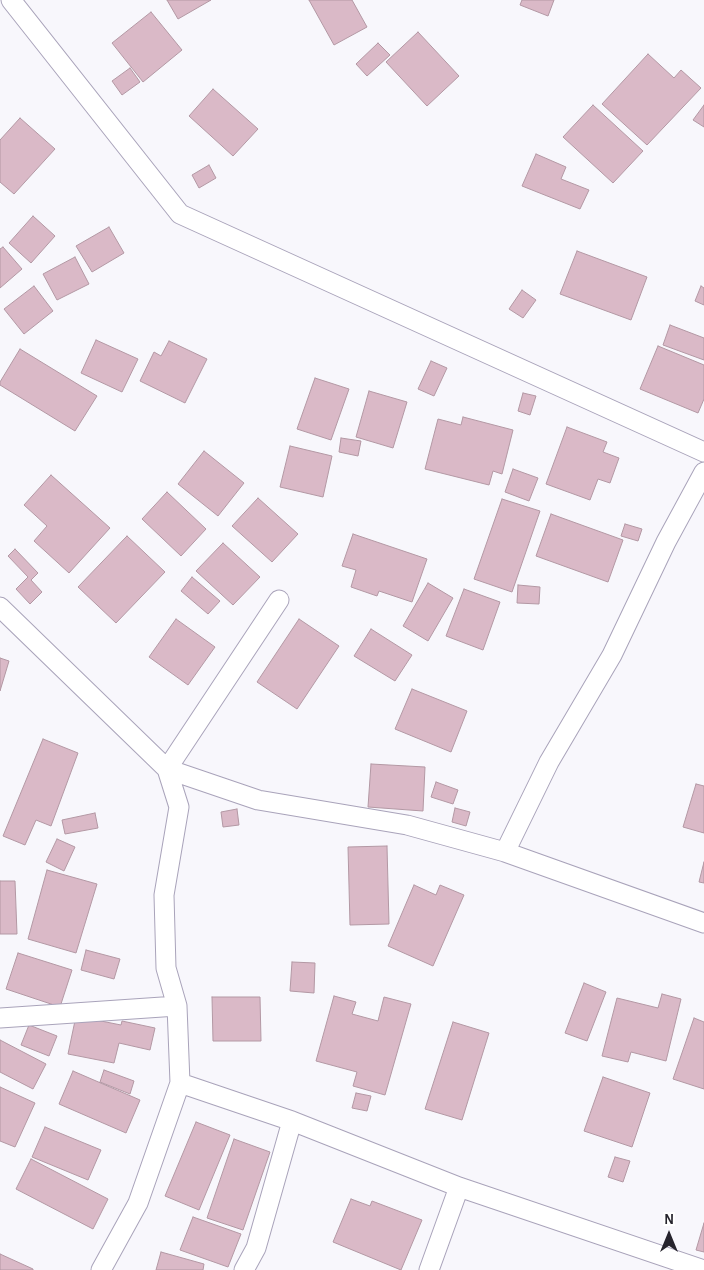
<!DOCTYPE html>
<html>
<head>
<meta charset="utf-8">
<style>
	body { margin:0 }
	#map { position:relative; width:704px; height:1270px; overflow:hidden; background:#f8f7fc; font-family:"Alegreya Sans",sans-serif }
	canvas { display:block }
	.north { position:absolute; left:644px; top:1210px; width:50px; height:50px; -webkit-text-stroke:4px #fff; paint-order:stroke; rotate:0deg; font-size:14px; font-weight:700; line-height:20px; text-align:center; color:#26242d }
	.north::after { content:''; display:block; margin:auto; width:18px; height:22px; background:#26242d; clip-path:polygon(50% 0,100% 100%,50% 72%,0 100%) }
</style>
</head>
<body>
<div id="map">
<canvas width="704" height="1270"></canvas>
<div class="north">N</div>
</div>
<script>
const ctx = document.querySelector('canvas').getContext('2d');
ctx.lineJoin = 'round';
function fillPath(path, color) { ctx.fillStyle = color; ctx.fill(path, 'evenodd'); }
const toPath = rows => new Path2D(rows.map(r => 'M' + r).join(''));
function trace(path, color, width, dash) { ctx.strokeStyle = color; ctx.lineWidth = width; ctx.lineCap = dash ? 'butt' : 'round'; ctx.setLineDash(dash || []); ctx.stroke(path); }
const building = toPath([
	[167,0,211,0,178,19,167,0],
	[309,0,352,0,367,27,334,45,309,0],
	[522,0,554,0,548,16,520,5,522,0],
	[151,12,182,50,143,82,112,43,151,12],
	[418,32,459,76,427,106,386,62,418,32],
	[378,43,390,55,367,76,356,64,378,43],
	[648,54,674,78,681,70,701,88,647,145,602,104,648,54],
	[130,68,140,82,122,95,112,81,130,68],
	[213,89,258,129,233,156,189,116,213,89],
	[593,105,643,151,613,183,563,137,593,105],
	[704,105,704,127,693,120,704,105],
	[20,118,55,149,14,194,0,182,0,140,20,118],
	[536,154,566,167,561,179,589,190,580,209,522,186,536,154],
	[209,165,216,178,199,188,192,175,209,165],
	[33,216,55,236,31,263,9,243,33,216],
	[109,227,124,253,92,272,76,246,109,227],
	[3,247,22,269,0,288,0,249,3,247],
	[577,251,647,277,631,320,560,294,577,251],
	[75,257,89,284,57,300,43,274,75,257],
	[34,286,53,311,24,334,4,309,34,286],
	[701,286,704,288,704,305,695,301,701,286],
	[522,290,536,300,523,318,509,309,522,290],
	[670,325,704,338,704,360,663,345,670,325],
	[96,340,138,359,122,392,81,373,96,340],
	[169,341,207,359,185,403,140,381,154,352,161,356,169,341],
	[658,346,704,365,704,399,698,413,640,389,658,346],
	[20,349,97,396,75,431,0,385,0,382,20,349],
	[431,361,447,368,434,396,418,389,431,361],
	[315,378,349,389,331,440,297,429,315,378],
	[369,391,407,402,393,448,356,437,369,391],
	[523,393,536,396,530,415,518,411,523,393],
	[463,417,513,430,502,474,493,471,489,485,425,469,438,419,461,425,463,417],
	[567,427,607,442,603,452,619,458,610,483,598,479,590,500,546,484,567,427],
	[341,438,361,441,358,456,339,452,341,438],
	[290,446,332,456,323,497,280,487,290,446],
	[204,451,244,483,218,516,178,484,204,451],
	[513,469,538,478,529,501,505,492,513,469],
	[51,475,110,528,69,573,34,541,47,526,24,505,51,475],
	[167,492,206,529,181,556,142,519,167,492],
	[258,498,298,534,272,562,232,526,258,498],
	[502,499,540,511,512,592,474,579,502,499],
	[551,514,623,540,608,582,536,556,551,514],
	[625,524,642,529,638,541,621,536,625,524],
	[353,534,427,559,412,602,379,591,377,596,351,587,356,570,342,566,353,534],
	[127,536,165,572,116,623,78,587,127,536],
	[223,543,260,577,233,605,196,571,223,543],
	[15,549,38,573,31,580,42,592,30,604,16,589,28,577,8,556,15,549],
	[192,577,220,601,208,614,181,591,192,577],
	[428,583,453,598,428,641,403,626,428,583],
	[518,585,540,587,539,604,517,603,518,585],
	[464,589,500,602,483,650,446,636,464,589],
	[176,619,215,647,188,685,149,657,176,619],
	[299,619,339,646,297,709,257,682,299,619],
	[371,629,412,655,395,681,354,656,371,629],
	[0,658,9,661,0,691,0,658],
	[412,689,467,711,451,752,395,729,412,689],
	[43,739,78,753,51,826,36,820,25,845,3,836,43,739],
	[371,764,425,767,423,811,368,807,371,764],
	[436,782,458,790,453,804,431,797,436,782],
	[696,784,704,786,704,833,683,827,696,784],
	[455,808,470,812,466,826,452,822,455,808],
	[237,809,239,825,223,827,221,812,237,809],
	[95,813,98,828,65,834,62,820,95,813],
	[57,839,75,847,64,871,46,862,57,839],
	[387,846,389,924,350,925,348,847,387,846],
	[704,862,704,883,699,882,704,862],
	[47,870,97,884,76,953,28,939,47,870],
	[0,881,15,881,17,934,0,934,0,881],
	[414,885,436,895,440,885,464,895,433,966,388,946,414,885],
	[86,950,120,959,114,979,81,970,86,950],
	[18,953,72,970,60,1007,6,989,18,953],
	[292,962,315,963,314,993,290,991,292,962],
	[584,983,606,992,587,1041,565,1033,584,983],
	[662,994,681,999,666,1061,631,1052,628,1062,602,1056,617,998,658,1008,662,994],
	[334,996,356,1002,352,1014,378,1021,384,997,411,1004,385,1095,353,1086,357,1072,316,1061,334,996],
	[212,997,260,997,261,1041,213,1041,212,997],
	[76,1016,121,1025,122,1021,155,1028,150,1050,119,1043,114,1063,68,1054,76,1016],
	[694,1018,704,1022,704,1089,673,1079,694,1018],
	[453,1022,489,1033,462,1120,425,1109,453,1022],
	[29,1025,57,1036,49,1056,21,1045,29,1025],
	[0,1040,46,1064,33,1089,0,1072,0,1040],
	[104,1070,134,1081,130,1094,100,1082,104,1070],
	[73,1071,140,1100,126,1133,59,1104,73,1071],
	[603,1077,650,1093,632,1147,584,1131,603,1077],
	[0,1087,35,1103,15,1147,0,1141,0,1087],
	[356,1093,371,1096,367,1111,352,1108,356,1093],
	[196,1122,230,1135,199,1210,165,1196,196,1122],
	[45,1127,101,1150,88,1180,32,1157,45,1127],
	[234,1139,270,1152,243,1230,207,1218,234,1139],
	[615,1157,630,1161,623,1182,608,1177,615,1157],
	[31,1159,108,1199,93,1229,16,1189,31,1159],
	[351,1199,370,1206,372,1201,422,1220,401,1270,333,1242,351,1199],
	[193,1217,241,1234,228,1267,180,1250,193,1217],
	[704,1223,704,1252,696,1250,704,1223],
	[161,1252,204,1264,203,1270,156,1270,161,1252],
	[0,1254,33,1269,33,1270,0,1270,0,1254]
]);
const minor = toPath([
	[11,0,180,214,704,452],
	[279,600,167,769,258,800,407,825,505,852,704,923],
	[0,607,167,769,179,807,164,895,166,968,177,1006,180,1083,138,1203,101,1270],
	[505,852,549,762,612,655,666,542,704,472],
	[0,1018,177,1006],
	[180,1083,292,1121,459,1187,704,1270],
	[244,1270,256,1248,292,1121],
	[429,1270,459,1187]
]);
fillPath(building, '#dab9c7');
trace(building, '#b398a4', 1);
trace(minor, '#a9a3ba', 21);
trace(minor, '#fff', 19);
</script>
</body>
</html>
